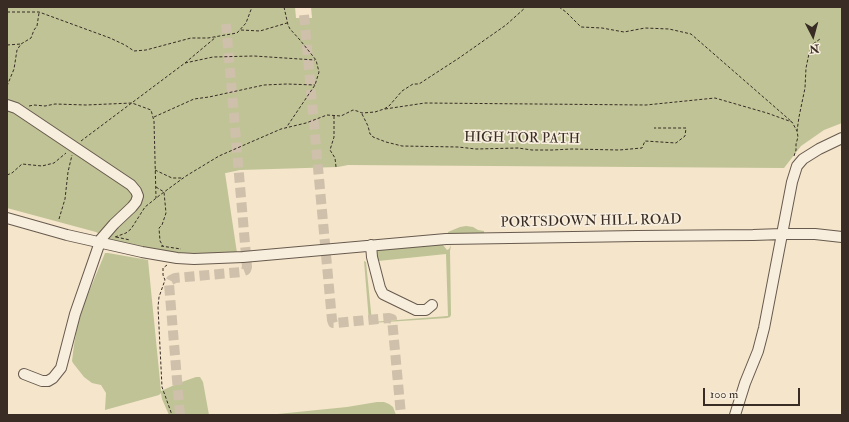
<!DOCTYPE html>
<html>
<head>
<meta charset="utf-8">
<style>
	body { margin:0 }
	#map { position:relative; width:849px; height:422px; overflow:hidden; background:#f4e5cb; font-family:"IM FELL Double Pica",serif }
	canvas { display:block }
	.frame { position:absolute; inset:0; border:8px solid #382c25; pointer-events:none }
	.north { position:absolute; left:793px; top:16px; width:40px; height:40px; -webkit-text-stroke:3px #f8eedd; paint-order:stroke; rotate:174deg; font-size:11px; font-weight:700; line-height:16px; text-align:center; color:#382c25 }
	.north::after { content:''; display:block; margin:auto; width:14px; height:18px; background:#382c25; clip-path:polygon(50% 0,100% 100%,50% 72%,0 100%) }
	.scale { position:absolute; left:703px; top:388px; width:97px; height:18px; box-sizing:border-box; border:2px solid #382c25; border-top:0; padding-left:5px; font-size:12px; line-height:14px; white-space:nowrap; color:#382c25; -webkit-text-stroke:3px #f8eedd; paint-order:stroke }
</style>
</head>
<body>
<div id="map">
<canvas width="849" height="422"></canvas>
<div class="frame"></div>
<div class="north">N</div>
<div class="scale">100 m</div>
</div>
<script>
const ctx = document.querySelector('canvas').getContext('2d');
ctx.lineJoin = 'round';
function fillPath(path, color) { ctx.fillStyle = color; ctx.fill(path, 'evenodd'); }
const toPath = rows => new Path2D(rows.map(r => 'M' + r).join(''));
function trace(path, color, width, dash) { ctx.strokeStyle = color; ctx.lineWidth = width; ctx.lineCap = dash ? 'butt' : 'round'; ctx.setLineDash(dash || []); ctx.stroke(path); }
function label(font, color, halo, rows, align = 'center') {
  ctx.font = font + ' "IM FELL Double Pica",serif'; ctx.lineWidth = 3.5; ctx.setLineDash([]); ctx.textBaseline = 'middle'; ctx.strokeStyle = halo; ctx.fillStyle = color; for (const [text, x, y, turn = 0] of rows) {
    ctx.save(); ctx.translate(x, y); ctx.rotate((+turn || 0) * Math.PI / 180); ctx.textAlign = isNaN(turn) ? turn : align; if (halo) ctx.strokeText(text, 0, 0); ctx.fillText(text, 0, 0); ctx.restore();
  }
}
const green = toPath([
	[7,7,295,7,296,18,312,18,311,7,842,7,842,123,824,130,801,146,784,168,348,165,338,167,240,170,226,173,225,173,237,253,190,254,178,253,161,251,111,240,96,232,7,208],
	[466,226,473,227,478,230,484,231,484,233,448,235,448,232,460,227],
	[445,243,443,245,447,250,449,249,451,245,450,251,451,315,450,317,447,318,371,323,369,321,364,261,366,262,372,322,448,316,446,254,378,261,377,260,375,248],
	[105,253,108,253,148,260,161,391,179,383,196,377,200,377,203,382,209,415,169,415,162,399,161,393,159,395,105,410,106,393,101,385,92,383,84,377,73,363,72,361,74,345,79,316],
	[377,402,384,402,389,404,393,407,396,415,268,415,347,407]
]);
const minorTunnel = toPath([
	[304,15,332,320,333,323,335,323,389,318,392,319,401,415],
	[180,415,169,284,171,280,175,278,241,272,246,270,247,267,226,24]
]);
const path = toPath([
	[284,7,288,25,290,29,300,40,316,60,319,72,315,85,286,128],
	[559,7,566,12,581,27,602,28,624,32,645,28,669,29,691,34,792,122],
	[7,12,39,12,110,38,125,45,134,51,146,50,191,38,208,38,237,33,246,23,252,7],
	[241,30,260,31,287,23],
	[7,45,21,44],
	[185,63,213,57,254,56,315,60],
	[7,86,14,69,17,50,21,44,31,38,34,30,37,26,39,13],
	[29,106,34,105,45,106,55,104,86,105,132,103,151,110,154,121,156,198],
	[385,109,425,103,646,105,715,98,767,113,792,122,797,131],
	[362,114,368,126,370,134,372,135,373,137,386,142,402,146,458,147,476,149,518,148,532,150,552,150,572,149,619,150,642,148,645,141,676,143,685,136,686,128,654,128],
	[334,116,334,137,330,150,335,158,336,167],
	[154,117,194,99,209,97,264,85,287,84,315,85],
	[81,141,185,63,216,37],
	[794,156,796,150,796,144,798,137,797,131,799,117,805,88,806,68,810,49,813,44,820,39],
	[155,170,172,178,182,178],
	[7,175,12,173,22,164,42,166,54,163,66,153],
	[156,187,164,192,166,213,162,225,159,228,160,241,163,246],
	[59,219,65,199,68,172,72,155],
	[115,237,126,233,131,229,145,207,160,195,186,176,219,156,251,142,281,129,306,123,327,115,341,116,353,110,357,111,362,113,375,112,384,109,389,106,402,91,413,84,419,84,459,58,506,25,526,7],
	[116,237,130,240],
	[161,246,181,249],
	[167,265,163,268,163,275,165,280,159,297,158,307,162,387,172,415]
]);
const minor = toPath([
	[7,105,16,108,131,185,136,191,138,196,136,202,132,207,114,224,101,239,100,242,75,314,61,368,53,378,48,381,42,381,24,374],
	[7,218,67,235,142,252,177,258,194,259,243,257,446,239,637,236,753,235,782,234,815,234,842,237],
	[371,245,372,257,380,288,383,294,416,310,426,310,432,305],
	[735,415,745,383,758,351,764,328,792,182,797,166,803,159,819,149,842,138]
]);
const streetNames = [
	["HIGH TOR PATH",522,139,1],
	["PORTSDOWN HILL ROAD",591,222,-1]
];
fillPath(green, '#bfc395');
trace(minorTunnel, '#cec0aa', 10, [10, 5]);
trace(minor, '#675a4e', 12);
trace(path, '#382c25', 1, [3, 2]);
trace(minor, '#f8eedd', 10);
label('14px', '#382c25', '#f8eedd', streetNames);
</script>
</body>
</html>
